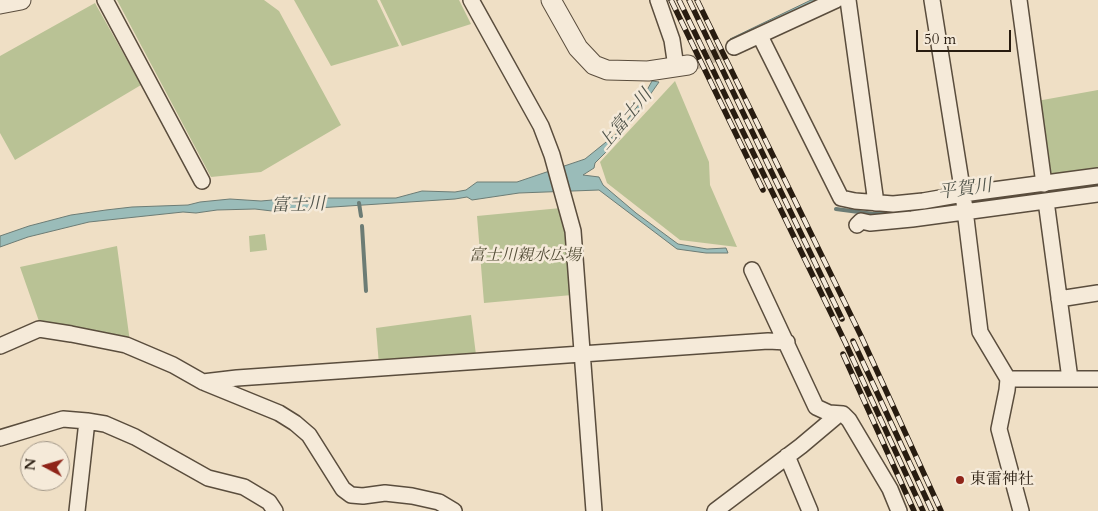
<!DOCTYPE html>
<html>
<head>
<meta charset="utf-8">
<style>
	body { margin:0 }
	#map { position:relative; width:1098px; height:511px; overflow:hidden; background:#efdfc5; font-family:Cardo,serif }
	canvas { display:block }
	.north { position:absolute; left:20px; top:441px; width:50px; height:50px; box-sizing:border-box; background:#f5ead9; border:1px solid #a39889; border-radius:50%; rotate:276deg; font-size:14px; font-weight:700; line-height:20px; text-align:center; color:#281c10 }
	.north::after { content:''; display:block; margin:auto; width:18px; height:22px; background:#8f2418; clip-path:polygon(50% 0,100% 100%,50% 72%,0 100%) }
	.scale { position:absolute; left:916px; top:30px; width:95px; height:22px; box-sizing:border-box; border:2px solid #281c10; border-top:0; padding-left:6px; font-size:15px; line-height:18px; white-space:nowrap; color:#281c10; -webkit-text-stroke:4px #f5ead9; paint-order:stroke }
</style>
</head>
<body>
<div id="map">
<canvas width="1098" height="511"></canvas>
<div class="north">N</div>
<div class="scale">50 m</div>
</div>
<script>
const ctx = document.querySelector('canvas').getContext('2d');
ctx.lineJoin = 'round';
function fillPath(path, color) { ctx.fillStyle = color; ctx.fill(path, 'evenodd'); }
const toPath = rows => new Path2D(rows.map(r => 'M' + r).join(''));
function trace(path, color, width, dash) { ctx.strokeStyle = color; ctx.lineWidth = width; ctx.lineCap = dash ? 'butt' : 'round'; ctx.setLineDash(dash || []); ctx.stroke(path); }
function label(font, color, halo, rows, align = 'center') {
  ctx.font = font + ' Cardo,"Noto Serif JP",serif'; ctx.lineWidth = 5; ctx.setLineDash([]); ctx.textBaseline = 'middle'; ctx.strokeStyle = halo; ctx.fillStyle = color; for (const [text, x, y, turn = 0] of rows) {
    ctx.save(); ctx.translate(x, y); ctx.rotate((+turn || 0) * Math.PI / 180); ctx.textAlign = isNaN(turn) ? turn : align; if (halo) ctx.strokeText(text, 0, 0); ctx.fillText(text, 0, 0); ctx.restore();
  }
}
const green = toPath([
	[117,0,264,0,279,11,341,125,261,172,211,177],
	[294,0,377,0,399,46,331,66],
	[380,0,459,0,471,24,402,46],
	[95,3,141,85,15,160,0,133,0,56],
	[675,81,709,162,710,185,737,247,680,240,607,183,600,162],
	[1098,90,1098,172,1046,175,1037,101],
	[561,208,567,229,572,295,484,303,477,216],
	[265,234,267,250,250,252,249,236],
	[117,246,130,342,41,327,20,267],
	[471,315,476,355,379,365,376,328]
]);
const water = toPath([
	[811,0,826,0,732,43,730,39,811,0],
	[652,81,659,82,619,139,595,163,594,168,583,175,599,177,603,185,636,213,678,244,707,249,726,248,728,253,706,253,677,249,599,190,519,193,472,200,467,197,455,199,272,211,255,209,217,210,196,213,183,212,89,222,28,237,0,247,0,236,29,226,71,215,106,210,132,207,188,205,200,202,230,199,261,201,295,198,396,198,422,191,455,192,466,190,477,182,517,182,585,159,616,134,640,103,652,81]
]);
const stream = toPath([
	[359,203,361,216],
	[967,203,1098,185],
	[836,209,874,214,917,211,960,204],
	[362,226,366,291]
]);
const minorTunnel = toPath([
	[688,65,734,47]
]);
const minor = toPath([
	[105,0,202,181],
	[471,0,541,126,552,155,573,231,594,511],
	[658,0,672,40,676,67],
	[848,0,876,203],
	[932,0,963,194,980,332,1008,379,1007,390,999,429,1021,511],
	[1019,0,1044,184],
	[760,36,841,198,855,201,893,204,923,201,963,194,1098,176],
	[734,47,836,0],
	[1046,201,1070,379],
	[857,225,861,221,870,223,912,219,1098,194],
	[752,270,816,407,829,413,843,414,849,420,890,489,899,511],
	[1059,299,1098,293],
	[0,346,39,329,71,334,126,345,173,365,203,382,279,413,295,423,309,435,343,489,351,495,363,496,385,493,412,496,439,502,454,511],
	[1008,379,1098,379],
	[203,382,237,378,768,341,787,342],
	[0,438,63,419,87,421,105,424,135,437,208,478,244,487,269,502,275,511],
	[787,456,810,511],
	[77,511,87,421],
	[715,511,801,446,839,414]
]);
const tertiary = toPath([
	[551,0,578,48,594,65,607,70,648,71,688,65],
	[0,4,21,0]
]);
const rail = toPath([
	[671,0,763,190],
	[679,0,845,342,923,511],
	[689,0,842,319],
	[697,0,861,336,941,511],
	[853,341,932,511],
	[843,354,914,511]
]);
const markers = [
	[960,480,5,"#8f2418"]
];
const parkNames = [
	["富士川親水広場",525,256]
];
const poiNames = [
	["東雷神社",970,480]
];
const waterNames = [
	["上富士川",626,120,-50],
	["平賀川",965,190,-8],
	["富士川",298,206,-2]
];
fillPath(green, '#b9c295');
fillPath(water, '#9abcb9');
trace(water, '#6c7c75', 1);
trace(stream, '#6c7c75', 4);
trace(minorTunnel, '#c7b8a1', 15, [15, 8]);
trace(minor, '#5a4d3d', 18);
trace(tertiary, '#5a4d3d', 21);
trace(minor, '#f5ead9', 15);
trace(tertiary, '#f5ead9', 19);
trace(rail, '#281c10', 5.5);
trace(rail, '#f5ead9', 4, [11]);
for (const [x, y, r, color] of markers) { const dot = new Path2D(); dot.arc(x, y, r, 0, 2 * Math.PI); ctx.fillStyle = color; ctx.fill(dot); trace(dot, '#f5ead9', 2); }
label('italic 16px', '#544e38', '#f5ead9', parkNames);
label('16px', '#281c10', '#f5ead9', poiNames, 'left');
label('italic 18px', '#50544b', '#f5ead9', waterNames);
</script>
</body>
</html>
